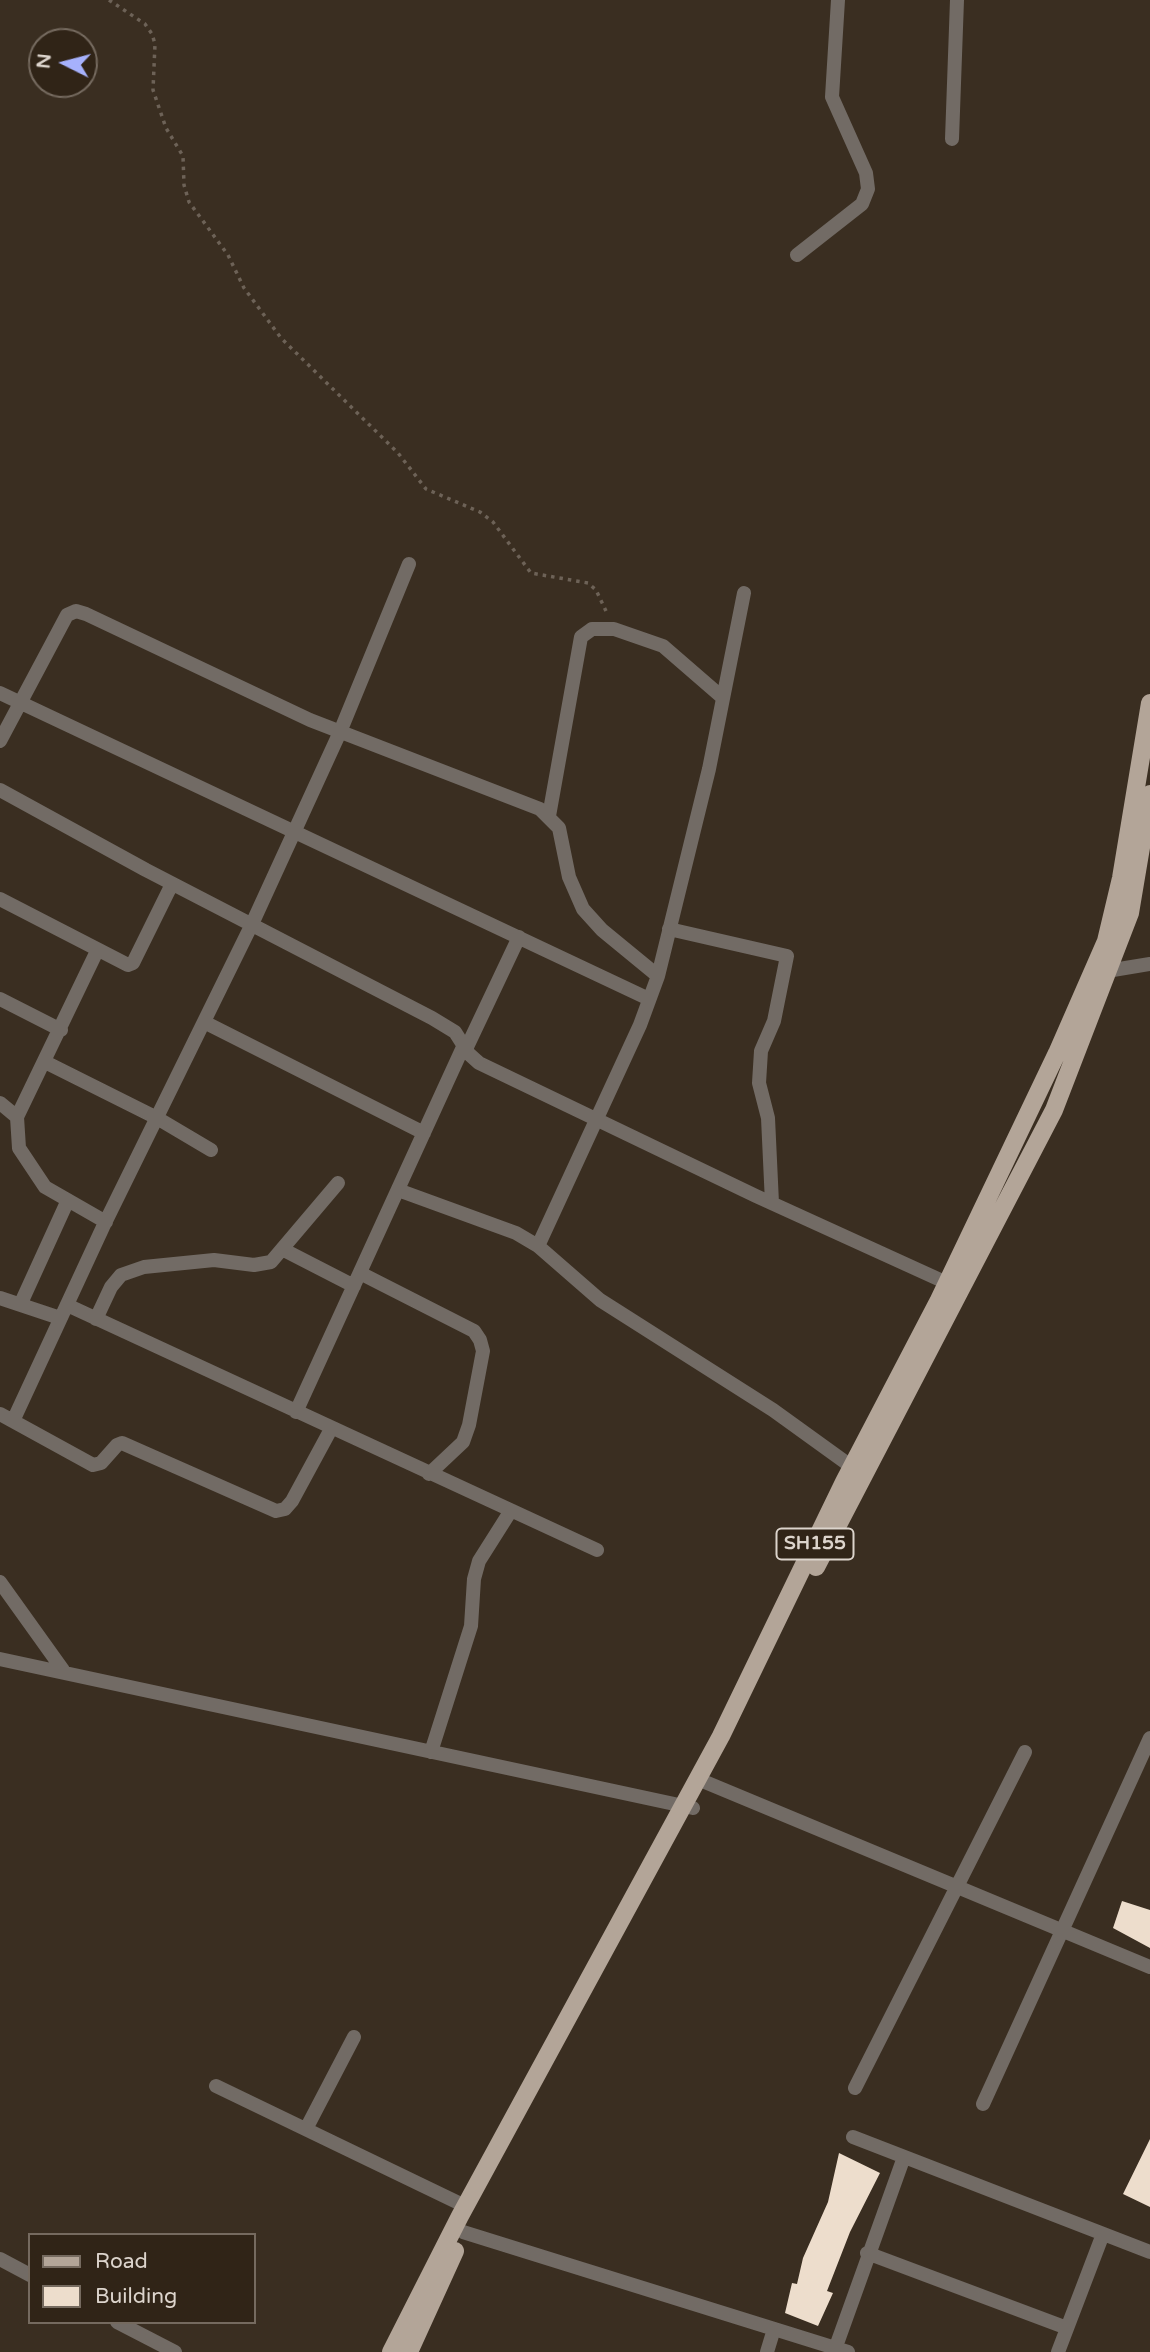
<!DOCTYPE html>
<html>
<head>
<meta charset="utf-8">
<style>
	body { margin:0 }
	#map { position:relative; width:1150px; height:2352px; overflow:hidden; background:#3a2e21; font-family:"Varela Round",sans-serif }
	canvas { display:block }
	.legend { position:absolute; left:28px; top:2233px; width:228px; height:91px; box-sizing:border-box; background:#302417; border:2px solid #756a5f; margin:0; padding:9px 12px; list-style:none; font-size:21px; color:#dcd4cc }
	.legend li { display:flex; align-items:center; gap:14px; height:35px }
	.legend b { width:35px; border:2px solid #756a5f }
	.north { position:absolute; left:28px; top:28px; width:70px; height:70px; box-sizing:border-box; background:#302417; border:2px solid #756a5f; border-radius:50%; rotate:276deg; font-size:19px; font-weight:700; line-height:28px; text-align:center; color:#dcd4cc }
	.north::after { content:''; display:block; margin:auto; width:24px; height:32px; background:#a6b1fc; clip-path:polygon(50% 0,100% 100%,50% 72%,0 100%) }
</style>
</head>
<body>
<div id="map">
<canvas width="1150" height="2352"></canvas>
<ul class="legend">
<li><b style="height:9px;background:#b3a598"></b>Road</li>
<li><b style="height:19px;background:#edddcc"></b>Building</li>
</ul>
<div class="north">N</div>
</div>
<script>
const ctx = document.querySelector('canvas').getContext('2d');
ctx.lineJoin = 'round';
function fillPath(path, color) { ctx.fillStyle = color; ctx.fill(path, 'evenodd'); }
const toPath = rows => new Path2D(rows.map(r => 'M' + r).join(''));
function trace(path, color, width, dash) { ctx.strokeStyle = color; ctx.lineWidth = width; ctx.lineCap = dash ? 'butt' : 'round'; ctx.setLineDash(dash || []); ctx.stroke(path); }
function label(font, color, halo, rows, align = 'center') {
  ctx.font = font + ' "Varela Round",sans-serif'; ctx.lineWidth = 7; ctx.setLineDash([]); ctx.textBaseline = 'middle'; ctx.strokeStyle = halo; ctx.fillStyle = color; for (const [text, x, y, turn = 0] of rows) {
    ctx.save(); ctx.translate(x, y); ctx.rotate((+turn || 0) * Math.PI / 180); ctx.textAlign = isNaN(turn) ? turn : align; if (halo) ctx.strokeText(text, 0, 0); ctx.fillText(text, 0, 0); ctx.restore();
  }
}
const building = toPath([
	[1122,1901,1150,1910,1150,1948,1113,1928],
	[1150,2139,1150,2207,1123,2194],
	[839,2153,880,2173,850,2232,827,2291,833,2293,818,2326,785,2313,792,2283,797,2284,803,2258,828,2202]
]);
const path = toPath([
	[109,0,145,24,152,34,155,44,153,90,166,128,183,156,184,185,189,202,228,255,244,288,281,338,398,453,426,489,480,512,493,522,531,573,588,583,596,590,606,611]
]);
const minor = toPath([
	[952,139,957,0],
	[797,255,862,204,868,189,866,173,832,97,838,0],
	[0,693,649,999],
	[0,741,67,615,76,611,86,614,310,720,540,809,559,828,569,877,583,909,602,930,658,976],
	[0,790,146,870,432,1018,455,1032,469,1054,479,1063,756,1196,947,1283],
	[549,816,581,637,592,629,614,629,663,646,723,698],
	[0,899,128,965,133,963,172,884],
	[669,929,787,956,774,1021,761,1051,759,1083,768,1118,772,1203],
	[0,999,61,1030],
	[204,1022,424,1133],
	[466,1049,519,937],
	[45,1062,157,1118,211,1150],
	[0,1103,17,1117,19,1148,45,1187,106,1222],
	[17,1117,97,951],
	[398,1190,516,1233,538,1246,600,1300,773,1410,852,1467],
	[538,1246,640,1025,658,976,709,769,744,593],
	[282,1249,354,1286],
	[360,1273,474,1331,480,1340,483,1351,469,1425,463,1442,429,1474],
	[0,1298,60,1318],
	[21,1303,68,1200],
	[67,1305,597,1550],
	[96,1319,111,1287,121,1275,144,1267,214,1260,254,1265,271,1262,338,1183],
	[296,1412,464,1045],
	[0,1414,93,1465,101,1463,117,1445,122,1443,276,1511,285,1509,292,1501,331,1429],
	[13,1421,103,1227,252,924,340,732,409,564],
	[0,1582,63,1670],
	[0,1659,693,1808],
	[431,1752,471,1626,474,1579,479,1561,510,1512],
	[705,1782,1150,1967],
	[216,2086,465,2206],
	[855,2088,1025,1752],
	[983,2104,1150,1738],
	[306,2129,354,2037],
	[853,2137,1150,2252],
	[463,2232,848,2352],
	[867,2253,1067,2328],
	[0,2259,30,2275],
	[117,2322,175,2352],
	[767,2352,774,2329],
	[834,2352,904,2157],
	[1058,2352,1103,2234]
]);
const tertiary = toPath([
	[1101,972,1150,964]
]);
const primary = toPath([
	[816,1567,1054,1110,1130,913,1150,794],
	[391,2352,460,2216,721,1736,844,1482,939,1300,1057,1053,1106,941,1121,878,1150,703],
	[409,2352,455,2251]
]);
const shields = [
	[815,1544,77]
];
const shieldNames = [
	["SH155",815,1544]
];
fillPath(building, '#edddcc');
trace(path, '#6d6257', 3.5, [3.5, 5]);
trace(minor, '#726b65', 14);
trace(tertiary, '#726b65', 14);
trace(primary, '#b3a598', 18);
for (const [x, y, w] of shields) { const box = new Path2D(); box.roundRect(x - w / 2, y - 15.5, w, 31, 5); ctx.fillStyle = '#302417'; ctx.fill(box); trace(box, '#dcd4cc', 2); }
label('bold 19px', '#dcd4cc', null, shieldNames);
</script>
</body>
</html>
